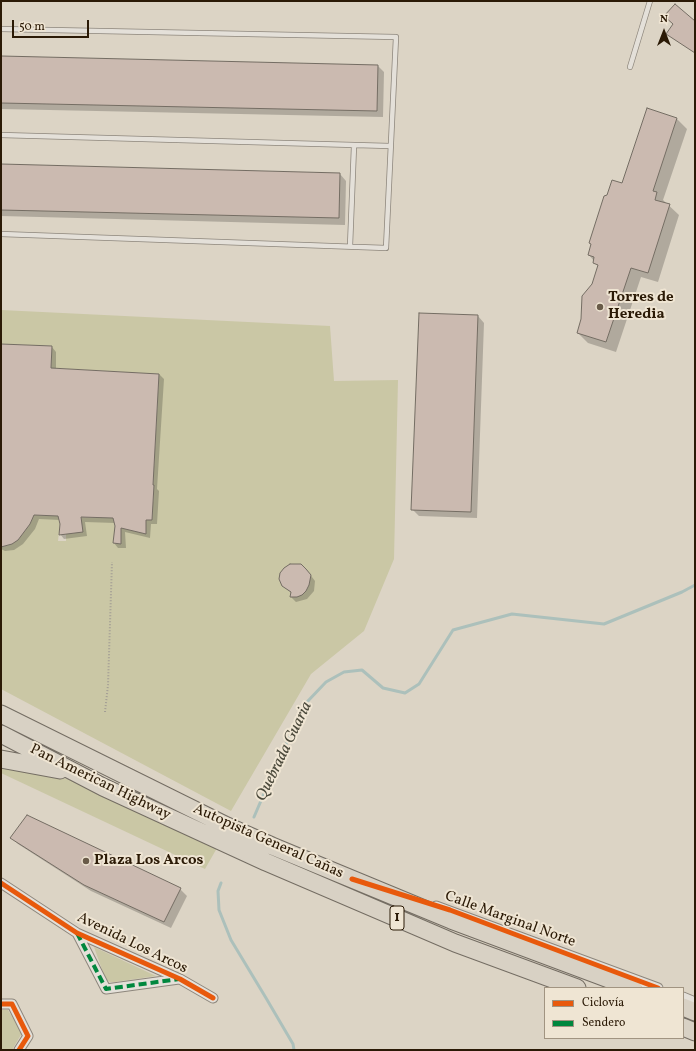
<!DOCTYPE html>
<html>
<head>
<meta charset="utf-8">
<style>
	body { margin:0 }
	#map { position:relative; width:696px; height:1051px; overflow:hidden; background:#dcd4c5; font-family:Vollkorn,serif }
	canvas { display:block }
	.frame { position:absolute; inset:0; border:2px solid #2b1a06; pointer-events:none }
	.legend { position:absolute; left:544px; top:987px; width:140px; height:52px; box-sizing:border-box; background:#efe5d3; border:1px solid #a19481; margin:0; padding:5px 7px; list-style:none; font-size:12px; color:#2b1a06 }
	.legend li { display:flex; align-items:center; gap:8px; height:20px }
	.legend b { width:20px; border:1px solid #a19481 }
	.north { position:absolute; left:644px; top:12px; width:40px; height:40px; -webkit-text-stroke:3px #efe5d3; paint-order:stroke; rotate:0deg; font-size:11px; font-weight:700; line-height:16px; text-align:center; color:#2b1a06 }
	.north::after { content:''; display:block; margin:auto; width:14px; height:18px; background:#2b1a06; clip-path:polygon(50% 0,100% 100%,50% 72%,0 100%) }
	.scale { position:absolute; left:12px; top:20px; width:77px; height:18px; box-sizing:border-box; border:2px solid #2b1a06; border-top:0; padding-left:5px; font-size:12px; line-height:14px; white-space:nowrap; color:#2b1a06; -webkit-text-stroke:3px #efe5d3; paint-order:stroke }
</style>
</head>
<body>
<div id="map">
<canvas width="696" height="1051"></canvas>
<div class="frame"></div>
<ul class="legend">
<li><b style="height:5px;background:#e8590c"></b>Ciclovía</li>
<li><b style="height:5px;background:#00873e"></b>Sendero</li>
</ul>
<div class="north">N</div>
<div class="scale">50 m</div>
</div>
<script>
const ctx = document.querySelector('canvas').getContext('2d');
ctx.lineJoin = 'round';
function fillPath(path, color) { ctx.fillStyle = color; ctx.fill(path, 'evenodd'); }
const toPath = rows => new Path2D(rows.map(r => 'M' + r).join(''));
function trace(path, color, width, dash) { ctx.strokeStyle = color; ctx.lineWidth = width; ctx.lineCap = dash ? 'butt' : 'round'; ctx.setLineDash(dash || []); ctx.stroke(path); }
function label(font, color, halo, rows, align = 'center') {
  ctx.font = font + ' Vollkorn,serif'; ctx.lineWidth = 4; ctx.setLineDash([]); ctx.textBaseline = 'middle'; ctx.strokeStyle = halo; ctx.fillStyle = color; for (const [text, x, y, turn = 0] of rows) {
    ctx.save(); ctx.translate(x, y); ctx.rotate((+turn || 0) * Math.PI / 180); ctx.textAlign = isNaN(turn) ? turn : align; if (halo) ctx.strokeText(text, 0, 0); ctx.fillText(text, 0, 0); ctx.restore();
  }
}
const green = toPath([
	[1,310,330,326,334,381,398,380,394,559,364,631,311,674,231,811,1,689,1,547,9,545,18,540,30,524,34,515,58,516,60,524,58,541,66,541,66,517,113,518,115,527,113,543,121,544,121,519,152,520,154,485,153,485,159,374,51,368,52,346,1,344],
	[1,763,45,773,82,783,217,848,205,869,1,773],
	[94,947,156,976,115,982,110,982,105,978],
	[1,1010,8,1010,22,1033,12,1050,1,1050]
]);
const shadow = toPath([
	[1,57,378,66,384,72,383,117,1,109],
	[677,119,687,129,663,200,679,215,658,282,641,277,616,352,588,343,578,333,599,267,589,255,622,184],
	[1,165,340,174,346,181,345,225,1,216],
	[478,316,484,323,477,518,419,516,412,509],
	[1,345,52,347,56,352,56,369,159,374,164,379,157,489,159,491,157,524,151,524,150,538,125,532,126,548,118,548,114,543,115,523,85,522,87,536,64,539,60,534,60,520,39,519,35,529,23,544,14,550,5,551,1,549],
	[306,569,315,581,314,591,307,599,296,602,291,597,292,593,283,586],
	[27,816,180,889,187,896,171,928,91,891,18,844,12,838]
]);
const stream = toPath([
	[254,817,278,761,306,703,326,682,344,672,362,670,383,688,405,693,419,684,453,630,512,614,604,624,682,592,695,585],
	[221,883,218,891,219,910,231,940,266,998,293,1044,294,1050]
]);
const building = toPath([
	[675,4,695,21,695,53,666,34,673,24,664,16,675,4],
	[1,56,378,65,377,111,1,103,1,56],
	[647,108,677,118,653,191,657,192,655,200,670,204,648,273,631,268,606,342,577,333,581,319,582,296,592,284,598,265,593,263,594,257,588,255,591,244,589,243,604,196,607,195,612,180,622,183,647,108],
	[1,164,340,173,339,218,1,210,1,164],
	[419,313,478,315,471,512,411,510,419,313],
	[1,344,52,346,51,368,159,374,153,485,154,485,152,520,146,520,146,534,121,528,121,544,113,543,115,526,113,518,81,517,83,532,59,535,60,524,58,516,34,515,30,524,18,540,12,544,1,547,1,344],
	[290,564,301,564,306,569,311,575,309,585,306,591,302,595,297,597,290,597,291,592,282,586,279,579,280,573,284,568,290,564],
	[27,815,181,888,164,922,84,885,10,838,27,815]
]);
const path = toPath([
	[105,712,108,685,112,562]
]);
const lane = toPath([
	[1,29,396,37,386,248,1,234],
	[630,67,650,1],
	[1,135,390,146],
	[350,246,354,146]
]);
const street = toPath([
	[1,883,77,933,180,979,213,998],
	[436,906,658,988],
	[77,933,106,989,179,979],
	[683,997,695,1002],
	[1,1004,12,1004,28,1036,19,1050]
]);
const highway = toPath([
	[1,714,227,826,272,846,451,920,633,988],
	[1,734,103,787,266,862,455,943,577,988],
	[1,759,60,770],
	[683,1007,695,1012],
	[683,1027,695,1032]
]);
const quiet = toPath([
	[77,933,106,989,179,979]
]);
const cycleway = toPath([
	[352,879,450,910,658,988],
	[1,883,77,933,180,979,213,998],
	[1,1004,12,1004,28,1036,19,1050]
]);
const markers = [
	[600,307,4,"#695b49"],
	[86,861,4,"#695b49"]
];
const shields = [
	[397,918,14]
];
const shieldNames = [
	["1",397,918]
];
const poiNames = [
	["Torres de",608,298],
	["Heredia",608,315],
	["Plaza Los Arcos",94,861]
];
const streetNames = [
	["Pan American Highway",100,783,26],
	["Autopista General Cañas",268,842,24],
	["Calle Marginal Norte",510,920,20],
	["Avenida Los Arcos",132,944,26]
];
const waterNames = [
	["Quebrada Guaria",285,752,-64]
];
fillPath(green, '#cac7a5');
fillPath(shadow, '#0003');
trace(stream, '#acc0bb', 3);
fillPath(building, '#cbbab0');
trace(building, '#746d63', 1);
trace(lane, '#8d867c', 6);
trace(street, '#8d867c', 11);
trace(highway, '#746d63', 19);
trace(path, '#a19c94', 2, [1, 2]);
trace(lane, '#e4e0d9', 4.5);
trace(street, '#e4e0d9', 9);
trace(highway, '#d8d1c4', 17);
trace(quiet, '#00873e', 4, [8, 4]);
trace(cycleway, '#e8590c', 5);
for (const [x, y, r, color] of markers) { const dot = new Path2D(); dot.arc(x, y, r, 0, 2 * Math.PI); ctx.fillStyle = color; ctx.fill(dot); trace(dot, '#efe5d3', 1.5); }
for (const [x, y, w] of shields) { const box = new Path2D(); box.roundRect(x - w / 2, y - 12, w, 24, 3); ctx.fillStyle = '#efe5d3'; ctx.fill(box); trace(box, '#2b1a06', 1); }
label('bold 14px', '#2b1a06', null, shieldNames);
label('bold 15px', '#2b1a06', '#efe5d3', poiNames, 'left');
label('15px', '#2b1a06', '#efe5d3', streetNames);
label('italic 16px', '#4b493b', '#efe5d3', waterNames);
</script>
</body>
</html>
